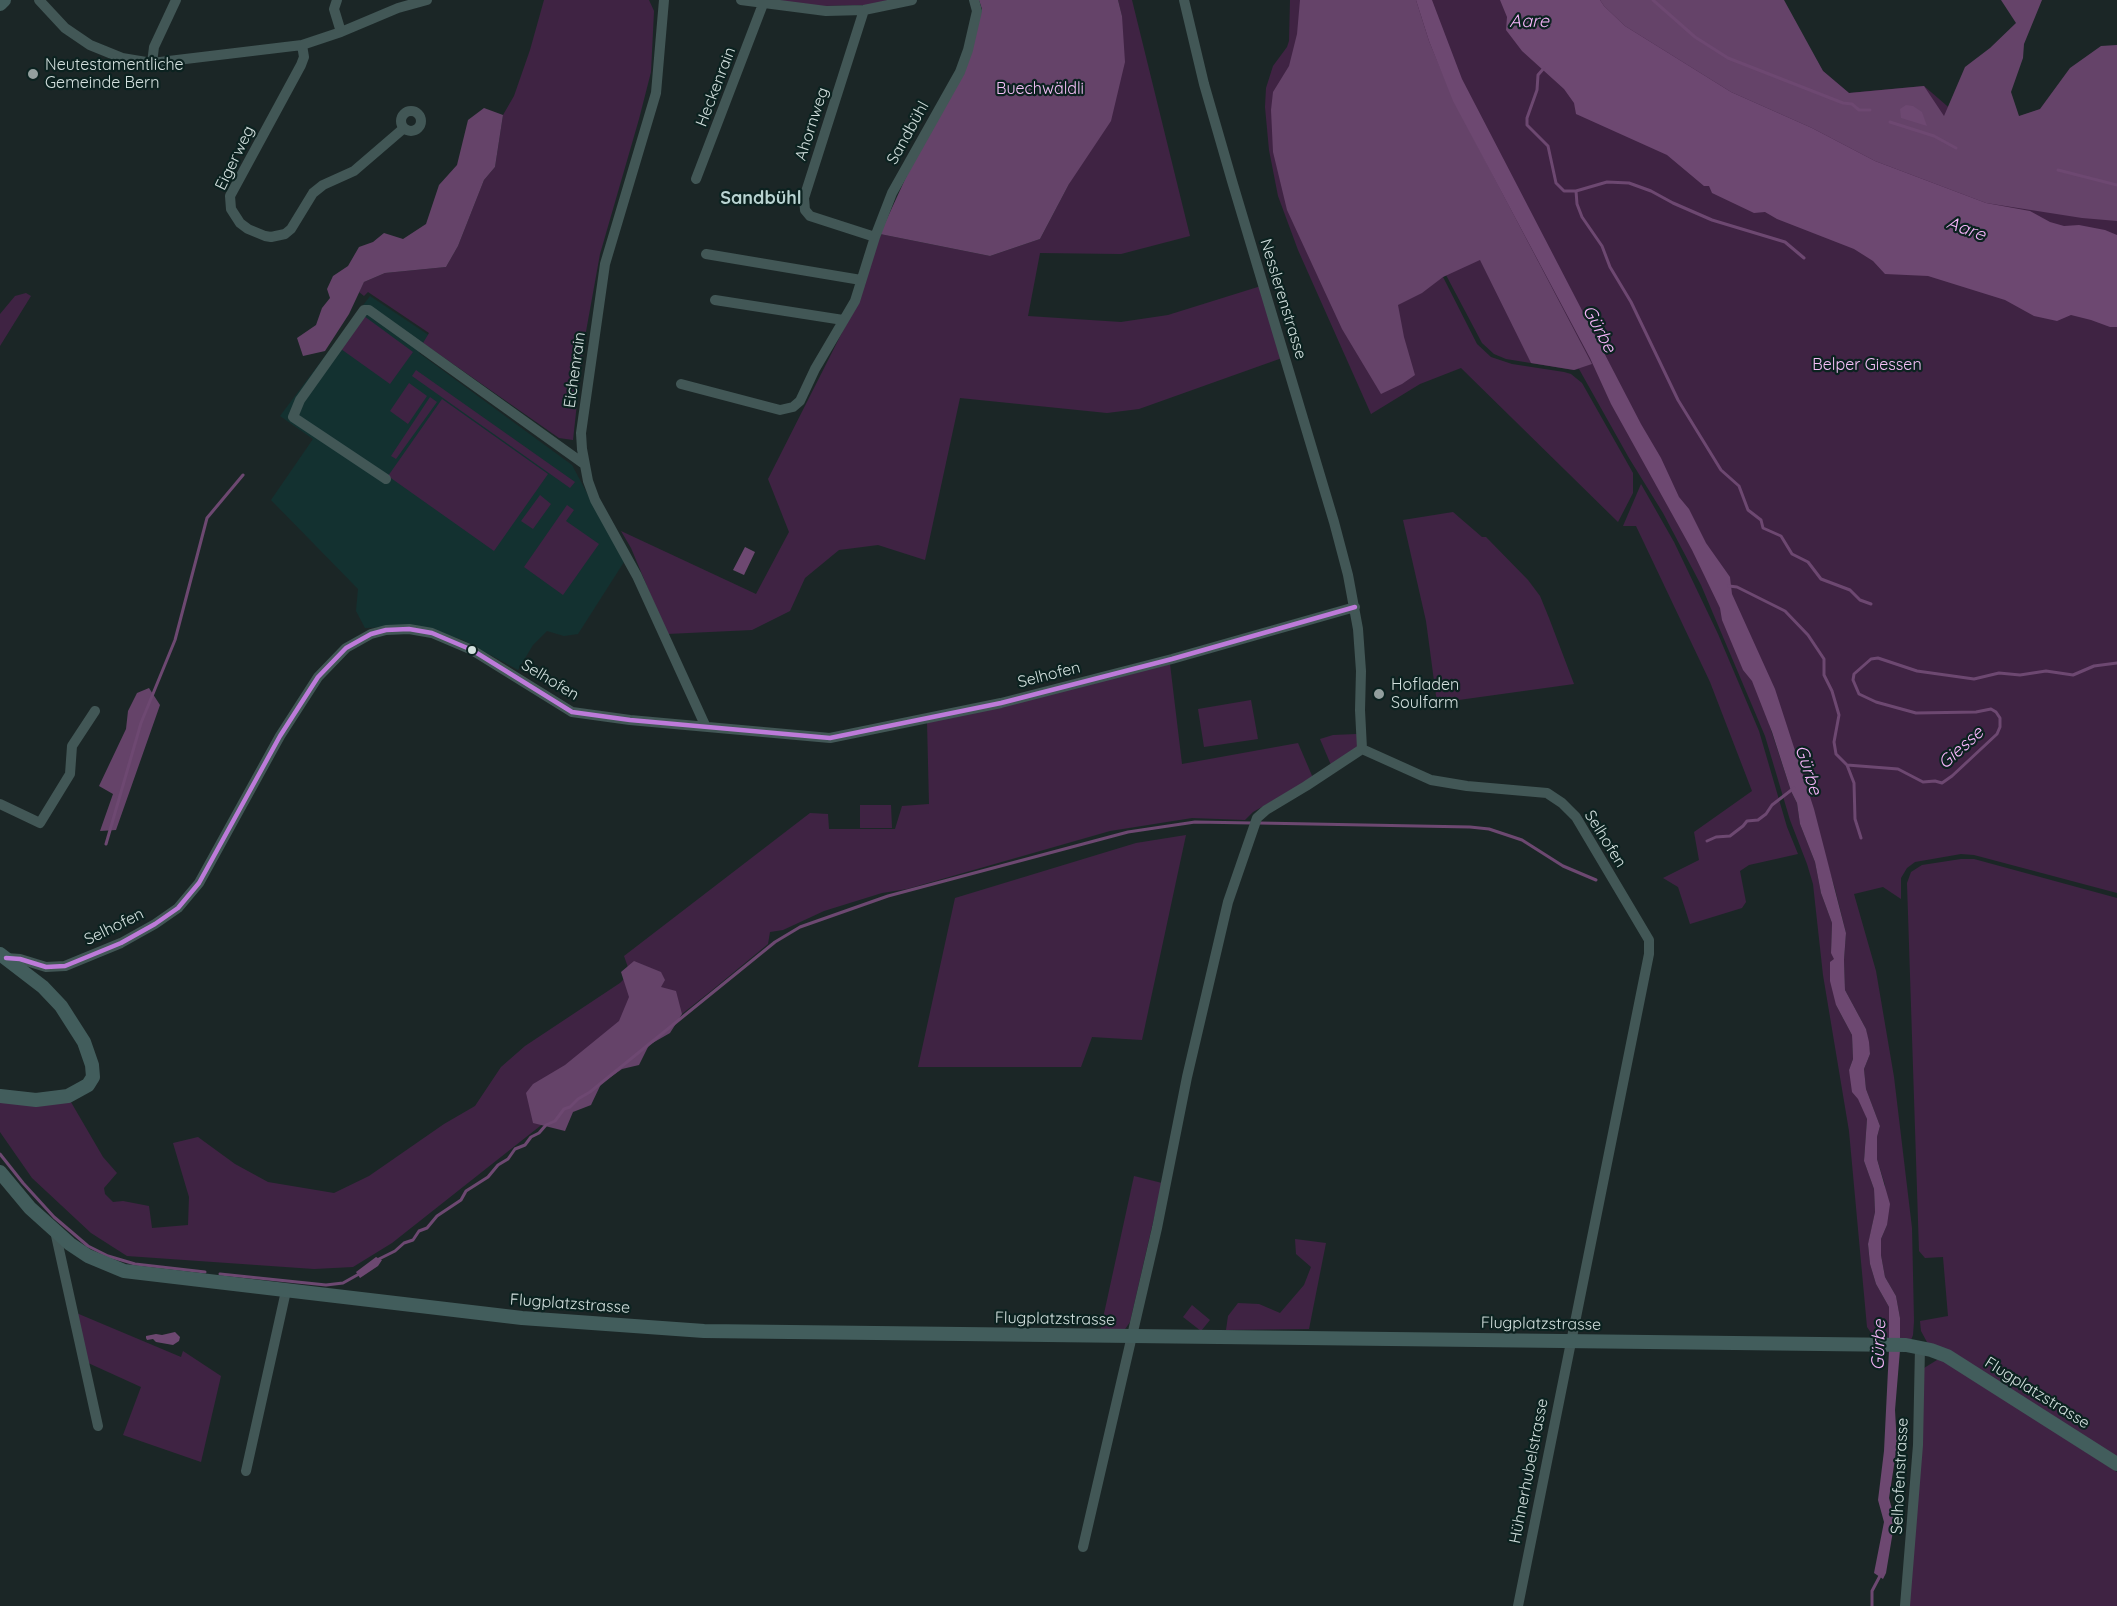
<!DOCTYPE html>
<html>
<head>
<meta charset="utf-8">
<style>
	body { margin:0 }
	canvas { display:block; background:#1b2626 }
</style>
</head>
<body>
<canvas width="2117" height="1606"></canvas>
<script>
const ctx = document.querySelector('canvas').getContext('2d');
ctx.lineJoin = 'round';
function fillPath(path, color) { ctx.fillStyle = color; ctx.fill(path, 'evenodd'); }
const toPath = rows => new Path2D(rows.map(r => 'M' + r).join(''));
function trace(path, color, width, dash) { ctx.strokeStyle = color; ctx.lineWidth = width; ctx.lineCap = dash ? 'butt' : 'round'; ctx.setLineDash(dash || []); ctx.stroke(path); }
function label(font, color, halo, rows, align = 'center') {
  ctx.font = font + ' Quicksand,sans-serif'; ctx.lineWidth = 4.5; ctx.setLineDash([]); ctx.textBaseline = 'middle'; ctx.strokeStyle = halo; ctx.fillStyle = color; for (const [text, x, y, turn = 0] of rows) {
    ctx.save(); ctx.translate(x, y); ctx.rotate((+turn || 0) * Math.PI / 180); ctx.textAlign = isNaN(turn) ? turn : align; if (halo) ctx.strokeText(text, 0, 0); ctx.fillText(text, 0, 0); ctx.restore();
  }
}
const built = toPath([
	[370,296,430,336,419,353,572,465,624,562,578,634,564,636,547,631,533,645,518,670,463,640,418,626,365,628,356,611,358,589,271,500,313,439,280,416]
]);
const green = toPath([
	[544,0,649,0,654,11,651,72,639,119,600,254,583,348,573,440,559,438,423,343,429,333,368,292,364,296,359,292,364,282,385,273,446,267,458,246,484,180,495,167,503,115,514,96,530,50],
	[770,0,893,0,874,5,821,6],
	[1118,0,1132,0,1190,236,1121,254,1040,253,1028,316,1121,322,1168,315,1261,286,1282,358,1139,409,1107,413,960,398,925,560,878,545,839,550,805,578,790,611,752,630,667,634,631,548,621,531,756,594,789,532,768,479,858,301,880,234,990,256,1040,239,1069,184,1122,16],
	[1290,0,1780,0,1823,71,1849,93,1924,86,1998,150,2117,111,2117,893,1974,855,1961,854,1915,862,1907,868,1901,878,1901,899,1883,887,1854,894,1876,971,1894,1077,1912,1228,1914,1321,1913,1335,1911,1340,1900,1340,1900,1318,1896,1296,1885,1277,1881,1255,1881,1239,1887,1225,1885,1185,1877,1159,1877,1137,1880,1126,1866,1089,1864,1069,1870,1054,1866,1029,1845,990,1844,960,1846,933,1835,889,1786,727,1769,724,1791,791,1797,803,1800,824,1815,862,1821,893,1832,923,1831,952,1835,959,1836,1005,1852,1035,1853,1059,1849,1070,1867,1119,1864,1161,1874,1189,1875,1212,1868,1245,1870,1264,1876,1284,1889,1307,1889,1340,1876,1340,1867,1327,1849,1131,1823,975,1813,884,1807,864,1790,820,1765,736,1701,585,1663,513,1629,458,1579,369,1574,370,1506,359,1494,354,1482,343,1446,275,1443,277,1477,344,1491,357,1512,364,1564,372,1571,374,1582,383,1633,473,1633,493,1618,522,1461,368,1420,384,1371,414,1298,250,1278,196,1269,150,1265,107,1266,88,1273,66,1287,47,1289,41],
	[26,293,31,296,0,346,0,314,15,296],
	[364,316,413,352,390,384,341,349],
	[416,370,575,482,570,488,412,376],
	[409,383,427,396,408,424,390,411],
	[430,397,437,402,396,459,391,456],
	[442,399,548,474,494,551,388,476],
	[1641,484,1674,542,1718,634,1759,731,1787,827,1798,854,1749,865,1740,871,1746,902,1742,908,1690,924,1678,887,1663,878,1699,860,1694,832,1752,791,1710,682,1636,526,1623,526],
	[540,495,551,504,533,529,521,521],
	[567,505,574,510,566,521,599,544,563,595,524,567],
	[1453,512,1482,537,1486,537,1528,580,1540,596,1549,618,1574,684,1437,703,1426,621,1403,520],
	[1170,664,1182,764,1298,743,1313,778,1253,812,1245,820,1192,818,1110,831,907,889,882,893,824,911,783,930,770,932,768,944,711,991,392,1243,353,1267,314,1269,127,1256,91,1233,32,1178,0,1132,0,1096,68,1097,103,1157,117,1173,104,1188,105,1194,113,1202,123,1201,149,1206,152,1228,188,1225,189,1197,173,1143,198,1137,235,1164,268,1182,334,1193,369,1176,444,1124,475,1106,501,1067,525,1046,620,983,630,973,624,956,810,813,828,814,829,829,895,829,902,806,929,804,927,721],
	[1251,700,1258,739,1204,747,1198,709],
	[1357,734,1357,748,1331,765,1320,739,1333,735],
	[860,805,891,805,892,828,860,828],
	[1186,835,1142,1040,1092,1037,1081,1067,918,1067,955,898,1136,843],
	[1961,859,1974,859,2117,898,2117,1459,1928,1344,1921,1331,1920,1321,1948,1316,1943,1257,1925,1258,1919,1251,1907,883,1911,872,1922,865],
	[1134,1176,1162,1183,1130,1322,1123,1332,1100,1332],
	[1295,1239,1326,1243,1309,1329,1226,1330,1228,1316,1238,1303,1259,1304,1280,1313,1304,1285,1311,1267,1296,1254],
	[1192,1305,1210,1320,1201,1331,1183,1317],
	[74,1312,181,1357,183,1351,221,1376,201,1462,123,1435,141,1387,86,1362],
	[1937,1360,1944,1360,2117,1472,2117,1606,1909,1606,1924,1368]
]);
const forest = toPath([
	[979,0,1118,0,1122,16,1125,62,1111,121,1069,184,1040,239,990,256,880,234,913,162,973,42,982,9],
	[1300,0,1416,0,1429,41,1454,101,1592,364,1574,370,1531,363,1480,260,1443,277,1422,293,1398,305,1404,337,1415,375,1402,384,1381,394,1342,329,1287,210,1273,152,1271,110,1273,92,1289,66,1297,34],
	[1600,0,1784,0,1823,71,1849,93,1924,86,1944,116,1965,67,1990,48,2016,23,2001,0,2042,0,2024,44,2023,58,2011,92,2019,116,2040,109,2070,68,2101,46,2117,45,2117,221,2082,218,1986,203,1875,161,1812,128,1731,92,1625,26,1604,6],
	[484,108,503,115,495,167,484,180,458,246,446,267,385,273,364,282,349,314,325,351,303,356,297,338,316,325,322,308,330,298,327,289,333,276,348,266,359,247,373,242,384,233,403,239,426,224,439,185,457,165,468,120],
	[149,688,160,705,116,830,100,831,113,794,99,786,126,729,128,711,137,693],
	[634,961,661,972,665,980,661,987,676,991,682,1014,670,1033,649,1045,639,1065,622,1069,601,1084,591,1105,573,1112,565,1131,533,1123,526,1093,533,1084,565,1065,619,1021,629,997,621,972]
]);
const water = toPath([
	[1416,0,1432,0,1462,79,1641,424,1661,458,1679,497,1689,509,1706,543,1730,577,1732,594,1775,689,1814,809,1846,933,1844,960,1845,990,1866,1029,1869,1042,1870,1054,1864,1069,1866,1089,1880,1126,1877,1137,1877,1159,1890,1204,1887,1225,1881,1239,1881,1255,1885,1277,1896,1296,1900,1318,1900,1350,1895,1410,1897,1446,1889,1498,1893,1513,1893,1531,1886,1573,1883,1579,1874,1573,1884,1522,1878,1500,1884,1451,1889,1350,1889,1307,1876,1284,1870,1264,1868,1244,1875,1212,1874,1189,1864,1161,1867,1119,1858,1099,1852,1092,1849,1070,1853,1059,1852,1035,1836,1005,1830,981,1830,962,1834,959,1831,953,1832,923,1821,893,1815,862,1800,824,1797,803,1791,791,1772,732,1752,681,1743,670,1722,620,1720,608,1692,550,1611,404,1590,358,1453,101,1429,41],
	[1500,0,1600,0,1604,6,1625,26,1731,92,1812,128,1875,161,1986,203,2030,211,2050,222,2064,226,2079,225,2105,230,2117,235,2117,327,2110,327,2091,320,2071,315,2057,321,2034,316,2005,300,1928,276,1885,274,1873,261,1854,249,1777,219,1765,212,1754,213,1712,193,1709,186,1704,186,1667,155,1576,114,1574,103,1564,89,1522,51,1506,30,1507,17],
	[1906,105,1913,106,1922,112,1927,126,1901,118,1900,109],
	[745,547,755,552,744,575,733,570],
	[376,1257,382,1260,378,1266,360,1278,356,1272],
	[175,1332,180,1337,179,1341,173,1345,156,1342,153,1339,147,1340,146,1338,146,1336,156,1334,162,1335]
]);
const stream = toPath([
	[1653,0,1695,37,1728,58,1843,103,1852,104,1859,110,1870,110],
	[1544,68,1538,75,1537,90,1527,118,1527,125,1548,146,1556,183,1564,191,1576,191,1607,182,1629,183,1651,191,1673,203,1712,220,1785,242,1804,258],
	[1890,122,1934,136,1956,148],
	[2058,170,2117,185],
	[1576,191,1577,204,1582,217,1602,246,1610,267,1631,302,1678,400,1721,470,1739,486,1748,510,1761,520,1763,528,1781,536,1792,554,1808,562,1821,579,1850,590,1860,600,1871,604],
	[1729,586,1737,587,1785,611,1808,635,1824,659,1824,675,1832,691,1839,715,1834,742,1836,754,1847,765,1898,769,1923,782,1935,781,1942,783,1952,776,1997,734,2000,727,2000,718,1996,712,1991,709,1976,712,1916,713,1876,702,1859,694,1853,680,1854,674,1871,659,1878,658,1917,671,1974,679,1999,673,2020,675,2046,671,2073,675,2094,666,2117,663],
	[1847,765,1854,783,1855,819,1861,838],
	[1259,823,1470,827,1489,829,1522,840,1563,866,1596,880],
	[1707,841,1716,837,1730,836,1743,826,1747,821,1758,820,1766,814,1772,805,1794,788],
	[106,844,141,723,175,640,207,518,243,475],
	[0,1154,23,1183,54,1217,88,1246,108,1256,135,1264,205,1272],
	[379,1259,395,1251,404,1243,413,1240,419,1231,427,1228,437,1216,461,1200,466,1191,488,1177,498,1165,508,1159,515,1149,525,1145,531,1137,539,1133,546,1125,555,1121,564,1109,570,1107,578,1099,590,1092,775,942,800,927,888,896,1128,832,1195,822,1252,823],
	[220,1274,326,1285,343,1283,359,1274],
	[1872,1606,1872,1591,1881,1574]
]);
const street = toPath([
	[39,0,65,28,90,45,122,58,152,63,302,45,341,32,398,8,427,0],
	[337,0,334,9,341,32],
	[664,0,656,93,605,264,581,433,582,449,588,481,595,500,637,576,705,725],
	[741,0,826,11,864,10,912,0],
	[1184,0,1204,84,1232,181,1334,522,1348,575,1358,629,1361,671,1360,710,1362,749],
	[864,10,804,198,805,210,810,216,875,237],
	[302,45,304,57,301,65,230,196,231,209,240,223,248,229,265,236,271,237,285,234,291,229,313,193,323,185,354,171,404,128],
	[152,63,154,47,176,0],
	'401 121a10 10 0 1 1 20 0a10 10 0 1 1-20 0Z',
	[696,179,763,4],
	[706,254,861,280],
	[715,300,843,320],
	[681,384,780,410,793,407,800,401,815,369,855,301,875,237,892,193,960,72,968,50,977,11,974,0],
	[386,479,293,417,300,400,364,310,369,310,584,464],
	[1362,749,1431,780,1467,786,1547,793,1562,803,1576,817,1649,940,1649,954,1518,1606],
	[0,804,40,823,70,774,72,746,95,711],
	[6,958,20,959,46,967,65,966,121,943,155,924,178,908,199,883,280,736,318,677,346,648,371,634,386,630,409,629,432,633,472,650,572,712,630,720,830,738,1001,703,1172,659,1355,607],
	[55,1231,98,1426],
	[246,1471,286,1291],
	[1083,1547,1157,1228,1187,1077,1228,902,1257,818,1266,810,1306,786,1362,749],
	[1905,1606,1918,1445,1920,1347]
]);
const secondary = toPath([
	[0,4,4,0],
	[0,954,43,987,61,1006,84,1042,92,1065,93,1077,88,1085,68,1096,36,1100,0,1096],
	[0,1172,30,1208,70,1244,88,1256,124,1271,522,1318,704,1331,1906,1345,1931,1350,1947,1356,2117,1464]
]);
const bus1 = toPath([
	[6,958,20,959,46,967,65,966,121,943,155,924,178,908,199,883,280,736,318,677,346,648,371,634,386,630,409,629,432,633,472,650,572,712,630,720,830,738,1001,703,1172,659,1355,607]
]);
const markers = [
	[33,74,6,"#939f9e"],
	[472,650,5,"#d3e0de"],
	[1379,694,6,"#939f9e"]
];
const poiNames = [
	["Neutestamentliche",45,65],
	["Gemeinde Bern",45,83],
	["Hofladen",1391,685],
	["Soulfarm",1391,703]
];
const streetNames = [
	["Heckenrain",716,87,-69],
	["Ahornweg",812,124,-72],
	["Sandbühl",908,133,-61],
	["Eigerweg",235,158,-64],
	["Nesslerenstrasse",1283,299,73],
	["Eichenrain",575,370,-82],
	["Selhofen",1049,675,-14],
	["Selhofen",550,680,31],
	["Selhofen",1605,839,58],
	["Selhofen",114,927,-26],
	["Flugplatzstrasse",570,1304,4],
	["Flugplatzstrasse",1055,1319,1],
	["Flugplatzstrasse",1541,1324,1],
	["Flugplatzstrasse",2037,1393,32],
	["Hühnerhubelstrasse",1529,1471,-79],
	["Selhofenstrasse",1900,1476,-87]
];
const parkNames = [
	["Buechwäldli",1040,89],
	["Belper Giessen",1867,365]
];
const waterNames = [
	["Aare",1529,22],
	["Aare",1966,229,20],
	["Gürbe",1599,329,62],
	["Giesse",1961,748,-42],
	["Gürbe",1808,770,72],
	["Gürbe",1879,1345,-88]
];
const neighbourhoodNames = [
	["Sandbühl",761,199]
];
fillPath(built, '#133130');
fillPath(green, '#3f2343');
fillPath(forest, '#654369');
fillPath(water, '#6d4871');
trace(stream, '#6d4871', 3);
trace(street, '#425756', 10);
trace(secondary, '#425d5c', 14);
trace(bus1, '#bd7bd9', 4.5);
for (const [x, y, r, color] of markers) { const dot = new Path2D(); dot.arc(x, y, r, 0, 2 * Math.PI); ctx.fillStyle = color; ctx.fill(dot); trace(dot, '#0c2220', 2); }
label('16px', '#d3e0de', '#0c2220', poiNames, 'left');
label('16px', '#d3e0de', '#0c2220', streetNames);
label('16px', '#f4c0f7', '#0c2220', parkNames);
label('italic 18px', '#f6b5fa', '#0c2220', waterNames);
label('bold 18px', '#b9d3d1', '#0c2220', neighbourhoodNames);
</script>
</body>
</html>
